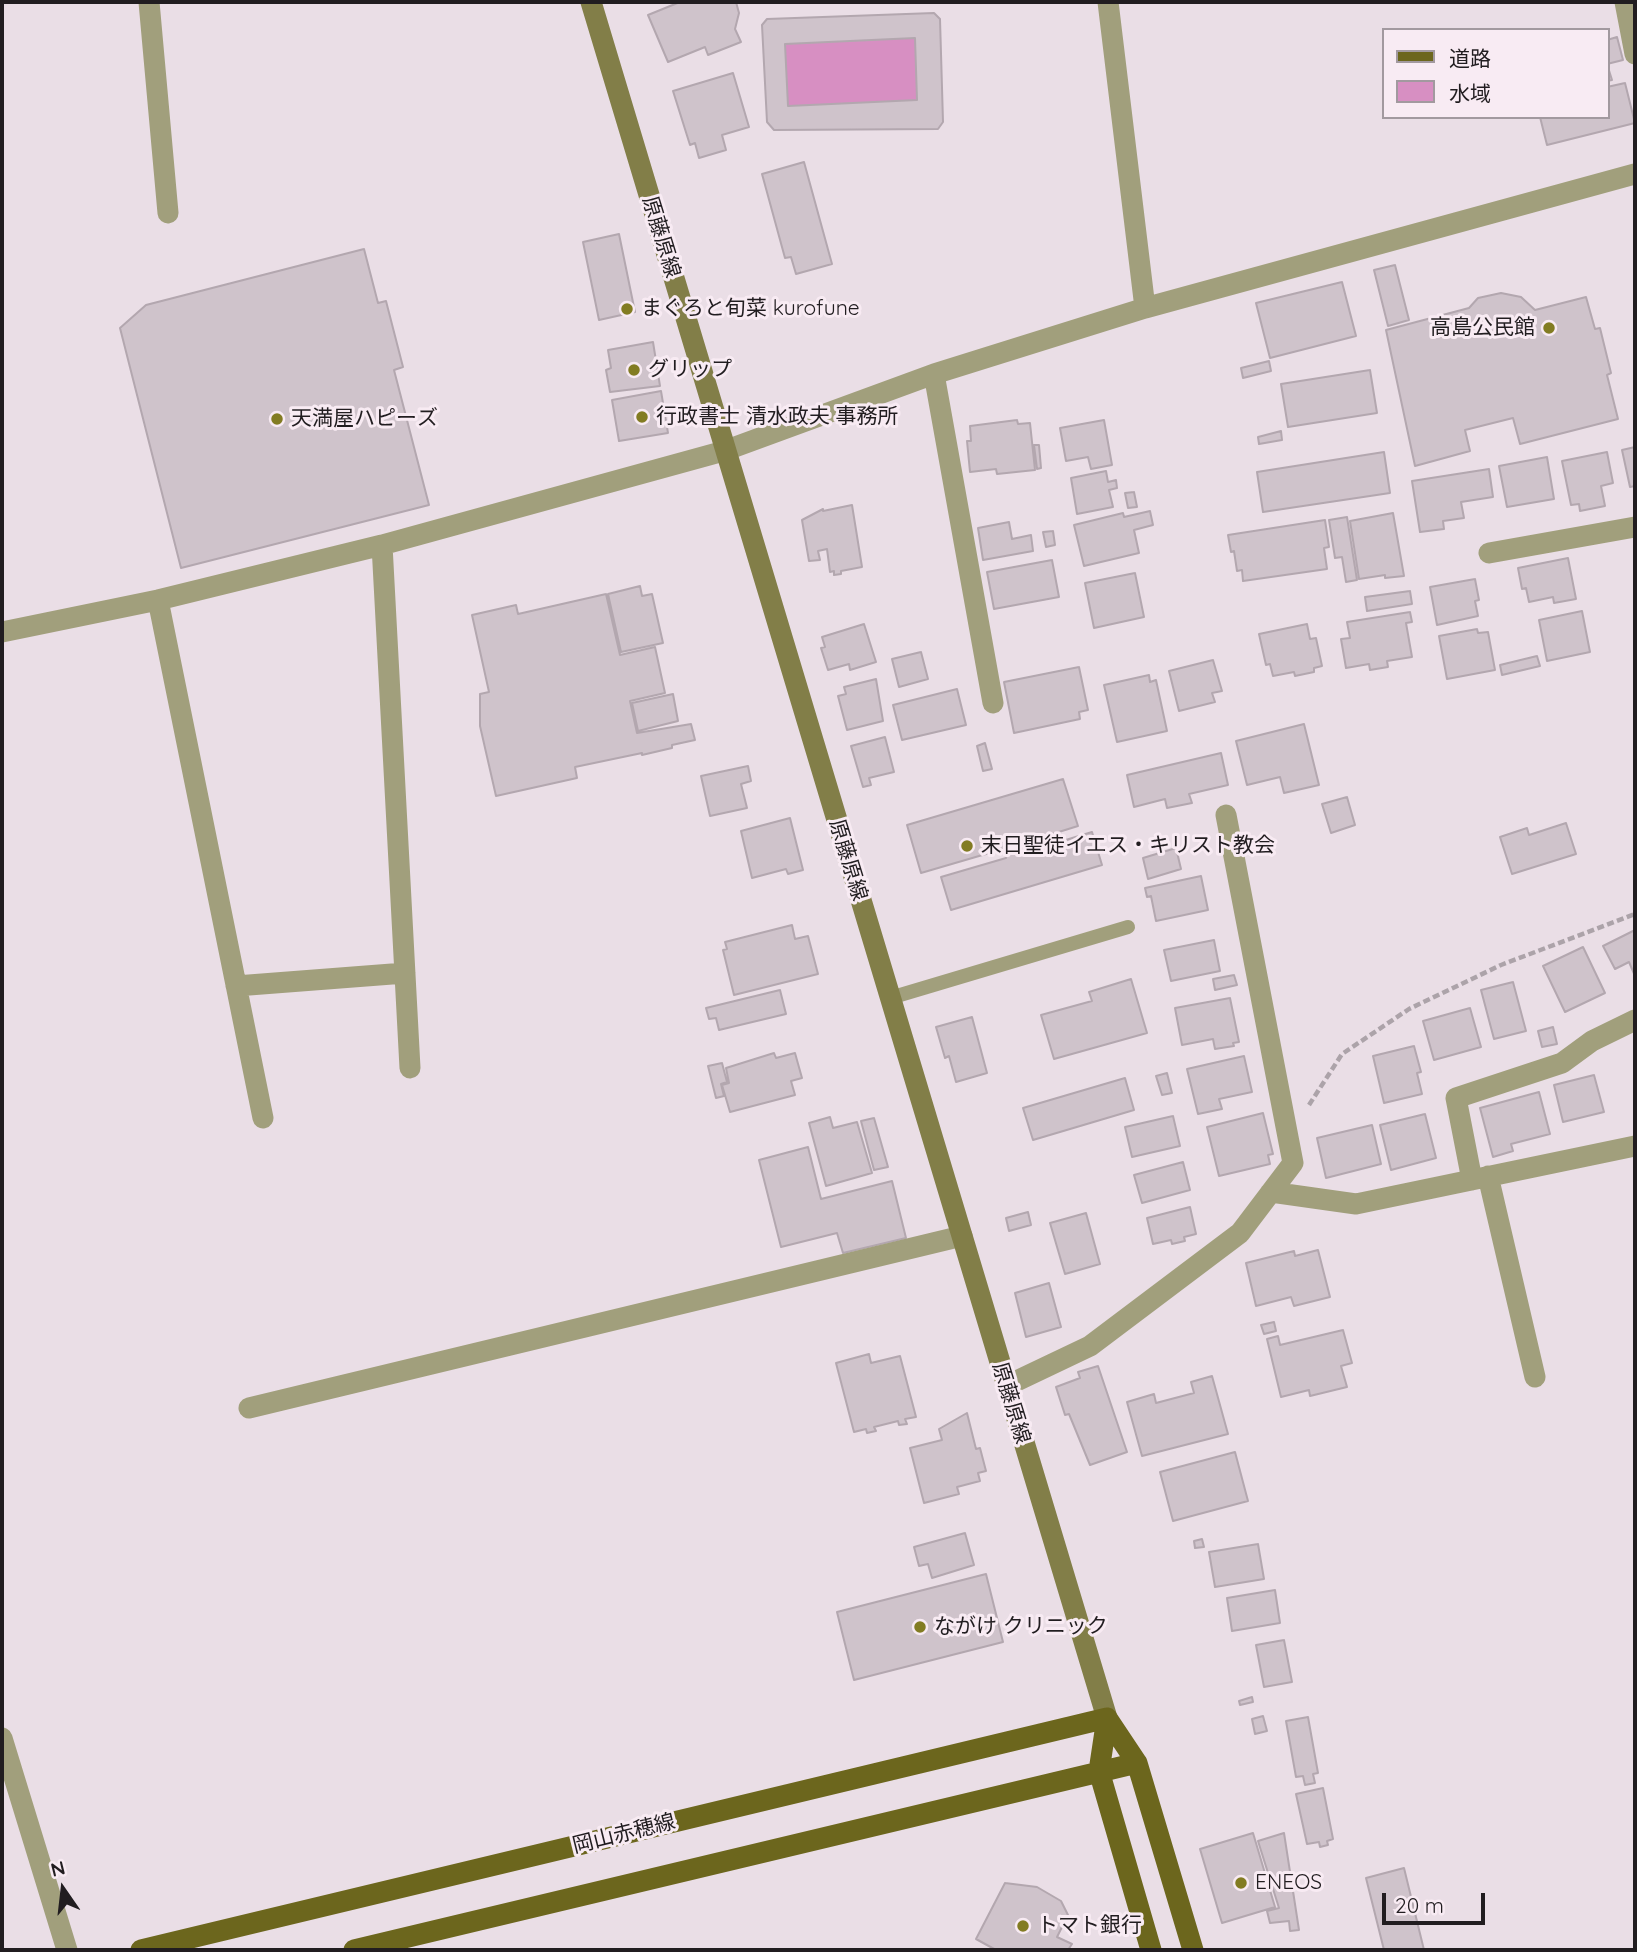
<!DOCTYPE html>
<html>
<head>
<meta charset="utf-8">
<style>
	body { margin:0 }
	#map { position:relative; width:1637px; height:1952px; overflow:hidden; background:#eadee6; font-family:Quicksand,"Noto Sans JP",sans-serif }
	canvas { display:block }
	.frame { position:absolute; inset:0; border:4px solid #211d20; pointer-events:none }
	.legend { position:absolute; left:1382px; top:28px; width:228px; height:91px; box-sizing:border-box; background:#f8ebf3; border:2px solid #a2999f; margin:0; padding:9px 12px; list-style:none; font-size:21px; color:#211d20 }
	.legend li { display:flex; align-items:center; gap:14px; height:35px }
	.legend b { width:35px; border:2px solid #a2999f }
	.north { position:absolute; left:28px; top:1854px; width:70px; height:70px; -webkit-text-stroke:5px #f8ebf3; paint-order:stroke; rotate:346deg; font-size:19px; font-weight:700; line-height:28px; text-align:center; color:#211d20 }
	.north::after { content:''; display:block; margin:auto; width:24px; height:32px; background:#211d20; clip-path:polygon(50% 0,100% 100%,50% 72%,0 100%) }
	.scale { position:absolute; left:1382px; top:1893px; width:103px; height:32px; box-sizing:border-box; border:4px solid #211d20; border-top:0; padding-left:9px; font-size:21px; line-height:24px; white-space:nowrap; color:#211d20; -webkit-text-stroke:5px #f8ebf3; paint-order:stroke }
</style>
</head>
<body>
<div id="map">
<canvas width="1637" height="1952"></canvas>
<div class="frame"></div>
<ul class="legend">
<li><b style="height:9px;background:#6c661d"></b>道路</li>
<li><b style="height:19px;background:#d78fc2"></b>水域</li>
</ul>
<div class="north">N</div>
<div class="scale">20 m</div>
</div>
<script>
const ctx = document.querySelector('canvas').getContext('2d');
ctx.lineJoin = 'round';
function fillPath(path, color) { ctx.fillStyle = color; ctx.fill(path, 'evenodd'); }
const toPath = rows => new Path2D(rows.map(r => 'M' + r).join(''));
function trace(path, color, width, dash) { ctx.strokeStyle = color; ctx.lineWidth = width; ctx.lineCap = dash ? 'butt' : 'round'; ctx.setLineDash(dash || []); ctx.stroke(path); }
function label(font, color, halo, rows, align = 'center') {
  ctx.font = font + ' Quicksand,"Noto Sans JP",sans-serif'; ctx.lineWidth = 6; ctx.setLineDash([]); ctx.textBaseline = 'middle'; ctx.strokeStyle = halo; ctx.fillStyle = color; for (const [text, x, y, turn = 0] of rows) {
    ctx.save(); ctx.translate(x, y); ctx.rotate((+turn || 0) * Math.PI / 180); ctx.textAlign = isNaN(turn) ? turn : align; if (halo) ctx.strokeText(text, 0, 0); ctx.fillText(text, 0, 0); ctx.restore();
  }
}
const water = toPath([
	[915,38,917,100,788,106,785,44]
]);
const building = toPath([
	[680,2,736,2,739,13,735,29,741,42,708,55,705,47,668,62,648,15,680,2],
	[934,13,940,19,943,122,938,129,774,130,767,122,762,25,767,19,934,13],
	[915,38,917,100,788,106,785,44,915,38],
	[1617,37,1623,60,1607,64,1612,80,1607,81,1607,40,1617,37],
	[733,73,749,127,722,135,726,150,699,158,695,143,690,145,673,91,733,73],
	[1625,83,1635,123,1547,145,1540,117,1607,117,1607,87,1625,83],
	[804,162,832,264,796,274,791,257,785,258,762,174,804,162],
	[619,234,635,312,599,320,583,242,619,234],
	[364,249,378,303,386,301,403,367,394,370,429,505,181,568,120,328,146,305,364,249],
	[1395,265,1409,320,1388,326,1374,270,1395,265],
	[1342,282,1356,336,1270,358,1256,303,1342,282],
	[1501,293,1521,297,1535,310,1586,297,1595,329,1600,328,1611,373,1607,375,1618,419,1520,444,1513,418,1465,430,1470,451,1415,466,1386,330,1469,308,1478,298,1501,293],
	[653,342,660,386,610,392,606,370,611,368,608,350,653,342],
	[1269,361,1271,371,1243,378,1241,368,1269,361],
	[1370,370,1377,413,1288,427,1281,384,1370,370],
	[661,391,668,433,619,441,612,400,661,391],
	[1017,420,1018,424,1030,423,1035,470,997,474,996,469,970,472,967,441,971,441,970,426,1017,420],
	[1104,420,1112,465,1091,469,1088,457,1066,461,1060,428,1104,420],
	[1281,431,1282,440,1259,444,1258,437,1281,431],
	[1034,445,1039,445,1041,468,1037,469,1034,445],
	[1635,447,1635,486,1630,487,1622,450,1635,447],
	[1384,452,1390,493,1263,512,1257,472,1384,452],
	[1607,452,1613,483,1601,486,1605,506,1580,511,1579,504,1571,505,1562,461,1607,452],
	[1547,457,1554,499,1507,507,1499,466,1547,457],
	[1489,469,1493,497,1461,502,1464,518,1443,521,1444,529,1420,532,1412,481,1489,469],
	[1106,471,1108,482,1116,480,1117,488,1109,490,1113,507,1077,514,1071,478,1106,471],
	[1134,492,1137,507,1128,508,1125,493,1134,492],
	[852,505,862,567,841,571,841,574,834,575,834,571,830,572,827,549,818,551,820,560,809,561,802,520,823,509,823,511,852,505],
	[1150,511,1153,525,1134,530,1139,553,1084,566,1074,525,1123,513,1124,517,1150,511],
	[1393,513,1404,576,1385,578,1385,575,1359,579,1350,521,1393,513],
	[1347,517,1357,580,1346,582,1342,557,1335,558,1329,520,1347,517],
	[1325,520,1329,547,1324,548,1327,569,1243,581,1242,570,1237,571,1234,551,1231,552,1228,535,1325,520],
	[1009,522,1012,539,1031,535,1033,551,983,560,978,528,1009,522],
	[1053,531,1055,545,1046,547,1043,532,1053,531],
	[1568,558,1576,599,1554,603,1553,597,1529,602,1526,588,1522,589,1518,568,1568,558],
	[1052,560,1059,597,994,609,987,572,1052,560],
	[1135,573,1144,617,1094,628,1085,583,1135,573],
	[1475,579,1479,600,1475,601,1478,616,1437,625,1430,587,1475,579],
	[640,586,642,596,652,594,663,643,621,652,608,594,640,586],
	[1410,591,1412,604,1367,611,1365,597,1410,591],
	[606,594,620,655,655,647,665,693,630,701,637,733,691,724,695,740,672,745,672,748,642,755,642,753,575,767,577,778,496,796,480,726,480,694,489,692,472,615,516,605,518,614,606,594],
	[1582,611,1590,652,1547,661,1539,620,1582,611],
	[1410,612,1412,622,1406,623,1412,657,1387,661,1388,667,1370,670,1369,664,1346,668,1341,639,1350,638,1347,622,1410,612],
	[864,624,876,662,850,670,849,664,828,670,821,648,825,647,822,637,864,624],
	[1307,624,1310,639,1316,638,1322,666,1314,668,1314,672,1295,676,1294,672,1273,676,1270,664,1266,665,1259,634,1307,624],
	[1477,629,1478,633,1488,632,1495,670,1447,679,1439,636,1477,629],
	[921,652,928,679,899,687,892,659,921,652],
	[1537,656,1540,666,1502,675,1500,665,1537,656],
	[1213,660,1222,691,1212,693,1215,702,1179,711,1169,671,1213,660],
	[1079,667,1088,710,1079,712,1080,719,1014,733,1004,682,1079,667],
	[1149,675,1150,682,1156,680,1167,731,1117,742,1104,685,1149,675],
	[876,679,883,721,847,730,838,696,846,694,844,687,876,679],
	[957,689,966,725,902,740,893,705,957,689],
	[673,694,678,721,638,731,632,703,673,694],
	[1304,724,1319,785,1284,793,1280,777,1247,785,1236,741,1304,724],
	[885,737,894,772,869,778,871,785,863,787,851,746,885,737],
	[985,743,992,769,983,771,977,746,985,743],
	[1221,753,1228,785,1189,794,1192,803,1167,808,1165,799,1134,807,1127,775,1221,753],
	[748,766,751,781,741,784,747,808,710,816,701,776,748,766],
	[1063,779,1078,826,1020,844,1023,853,1092,832,1102,865,951,910,941,877,1006,858,1003,849,921,873,907,825,1063,779],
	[1347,797,1355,825,1331,833,1322,804,1347,797],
	[790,818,803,870,788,874,786,869,752,878,741,831,790,818],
	[1566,823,1576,854,1512,874,1500,837,1527,828,1529,835,1566,823],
	[1176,848,1181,869,1148,879,1143,858,1176,848],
	[1201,876,1208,910,1156,921,1151,896,1147,897,1145,888,1201,876],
	[792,925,795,939,808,936,818,974,734,995,723,950,727,949,725,942,792,925],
	[1635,930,1635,976,1629,962,1615,969,1603,946,1635,930],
	[1214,940,1220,971,1171,981,1164,950,1214,940],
	[1583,947,1605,993,1565,1012,1543,966,1583,947],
	[1234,975,1237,985,1215,990,1213,979,1234,975],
	[1131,979,1147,1033,1054,1059,1041,1015,1092,1001,1089,992,1131,979],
	[1513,982,1526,1031,1494,1039,1481,990,1513,982],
	[780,990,786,1014,719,1030,716,1018,709,1019,706,1008,780,990],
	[1230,998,1239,1042,1233,1043,1234,1046,1215,1049,1213,1039,1182,1045,1175,1008,1230,998],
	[1470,1008,1481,1047,1434,1060,1423,1021,1470,1008],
	[972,1017,987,1073,956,1082,949,1056,945,1058,936,1027,972,1017],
	[1553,1027,1557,1044,1542,1047,1538,1031,1553,1027],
	[1414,1046,1421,1072,1417,1073,1422,1094,1384,1103,1373,1056,1414,1046],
	[774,1053,776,1058,795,1053,802,1078,791,1081,795,1095,730,1112,722,1085,729,1083,726,1068,774,1053],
	[1244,1056,1252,1092,1219,1099,1222,1109,1198,1114,1187,1069,1244,1056],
	[722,1063,727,1082,721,1084,724,1096,716,1098,708,1066,722,1063],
	[1167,1073,1172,1093,1162,1095,1156,1076,1167,1073],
	[1594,1075,1604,1112,1563,1122,1554,1085,1594,1075],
	[1125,1078,1134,1110,1033,1140,1023,1108,1125,1078],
	[1539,1092,1550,1134,1511,1144,1513,1151,1493,1157,1480,1108,1539,1092],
	[1263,1113,1273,1154,1268,1155,1270,1164,1219,1176,1207,1127,1263,1113],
	[1425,1114,1436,1158,1391,1170,1380,1125,1425,1114],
	[1173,1116,1180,1146,1132,1157,1125,1127,1173,1116],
	[830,1117,833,1128,857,1122,872,1173,826,1186,809,1123,830,1117],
	[874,1118,888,1167,874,1170,861,1121,874,1118],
	[1372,1125,1381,1164,1326,1178,1317,1138,1372,1125],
	[808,1147,821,1199,892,1181,906,1238,843,1253,837,1233,781,1247,759,1160,808,1147],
	[1183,1162,1190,1190,1142,1203,1134,1175,1183,1162],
	[1190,1207,1196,1234,1184,1237,1185,1241,1172,1244,1171,1240,1153,1244,1147,1218,1190,1207],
	[1028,1212,1031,1225,1009,1231,1006,1218,1028,1212],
	[1086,1213,1100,1264,1065,1274,1050,1223,1086,1213],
	[1318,1250,1330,1297,1294,1306,1291,1297,1256,1306,1246,1263,1294,1251,1295,1256,1318,1250],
	[1049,1283,1061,1327,1026,1337,1015,1293,1049,1283],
	[1274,1322,1276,1331,1264,1334,1261,1325,1274,1322],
	[1343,1330,1352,1363,1341,1366,1347,1387,1310,1396,1309,1390,1281,1397,1267,1339,1278,1336,1280,1345,1343,1330],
	[869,1354,871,1363,900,1356,916,1417,905,1419,907,1424,899,1425,898,1421,874,1427,876,1431,867,1433,866,1429,854,1432,836,1363,869,1354],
	[1098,1366,1127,1452,1090,1465,1069,1414,1065,1415,1056,1387,1080,1378,1078,1372,1098,1366],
	[1212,1376,1228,1434,1142,1456,1127,1402,1154,1394,1156,1403,1194,1393,1191,1382,1212,1376],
	[967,1413,976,1449,980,1448,986,1471,978,1473,980,1481,957,1487,959,1494,924,1503,910,1448,942,1440,939,1429,967,1413],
	[1235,1452,1248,1501,1173,1521,1160,1472,1235,1452],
	[965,1533,974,1565,932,1578,928,1564,919,1566,914,1547,965,1533],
	[1202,1539,1204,1547,1195,1548,1194,1541,1202,1539],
	[1258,1544,1264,1579,1215,1587,1209,1552,1258,1544],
	[986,1574,1003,1642,854,1680,837,1612,986,1574],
	[1275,1590,1280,1623,1232,1631,1227,1598,1275,1590],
	[1284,1640,1292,1682,1264,1687,1256,1645,1284,1640],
	[1252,1697,1253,1702,1240,1705,1239,1701,1252,1697],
	[1263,1716,1267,1731,1255,1734,1252,1719,1263,1716],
	[1308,1717,1318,1773,1313,1774,1315,1783,1305,1785,1303,1776,1296,1777,1286,1721,1308,1717],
	[1323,1788,1333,1839,1327,1841,1328,1845,1320,1847,1319,1842,1307,1844,1296,1794,1323,1788],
	[1253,1833,1275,1907,1222,1923,1200,1849,1253,1833],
	[1284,1833,1299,1930,1290,1931,1289,1921,1270,1923,1267,1911,1279,1908,1258,1841,1284,1833],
	[1404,1868,1424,1950,1384,1950,1366,1878,1404,1868],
	[1005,1883,1037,1887,1061,1901,1068,1915,1057,1937,1072,1944,1068,1950,996,1950,976,1939,1005,1883]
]);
const path = toPath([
	[1309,1105,1342,1054,1409,1009,1501,965,1635,914]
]);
const lane = toPath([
	[890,998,1128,927]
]);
const street = toPath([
	[149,2,168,213],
	[1108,2,1145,308],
	[1625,2,1635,54],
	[934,374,993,703],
	[382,545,410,1068],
	[1489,553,1635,527],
	[158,600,263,1118],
	[2,632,158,600,382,545,724,451,934,374,1145,308,1635,174],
	[236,986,405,973],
	[1488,1176,1535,1377],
	[1472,1180,1456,1098,1562,1063,1592,1041,1635,1020],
	[1271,1192,1356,1204,1635,1146],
	[1006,1386,1090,1346,1240,1233,1293,1163,1226,815],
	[249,1408,962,1236],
	[2,1738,67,1950]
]);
const secondary = toPath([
	[591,2,1107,1718]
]);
const primary = toPath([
	[1107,1718,1137,1763,1193,1950],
	[1107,1718,1099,1771,1151,1950],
	[141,1950,1107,1718],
	[354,1950,1137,1763]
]);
const markers = [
	[627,309,7,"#827c22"],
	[1549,328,7,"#827c22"],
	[634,370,7,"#827c22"],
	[642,417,7,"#827c22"],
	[277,419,7,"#827c22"],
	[967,846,7,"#827c22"],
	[920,1627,7,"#827c22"],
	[1241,1883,7,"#827c22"],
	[1023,1926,7,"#827c22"]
];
const streetNames = [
	["原藤原線",661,237,73],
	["原藤原線",848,860,73],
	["原藤原線",1011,1403,73],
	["岡山赤穂線",624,1834,-14]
];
const poiNames = [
	["まぐろと旬菜 kurofune",641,309],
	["高島公民館",1535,328,"right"],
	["グリップ",648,370],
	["行政書士 清水政夫 事務所",656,417],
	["天満屋ハピーズ",291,419],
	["末日聖徒イエス・キリスト教会",981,846],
	["ながけ クリニック",934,1627],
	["ENEOS",1255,1883],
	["トマト銀行",1037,1926]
];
fillPath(water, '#d78fc2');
fillPath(building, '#cfc3cb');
trace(building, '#b3a7af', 2);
trace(path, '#aca3a9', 4.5, [7, 3.5]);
trace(lane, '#a19f7c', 14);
trace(street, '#a19f7c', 21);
trace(secondary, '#827e48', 21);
trace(primary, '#6c661d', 21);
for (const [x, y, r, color] of markers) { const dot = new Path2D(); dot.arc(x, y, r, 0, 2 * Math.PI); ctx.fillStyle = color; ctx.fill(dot); trace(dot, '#f8ebf3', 2.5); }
label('21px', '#211d20', '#f8ebf3', streetNames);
label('21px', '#211d20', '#f8ebf3', poiNames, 'left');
</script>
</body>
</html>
